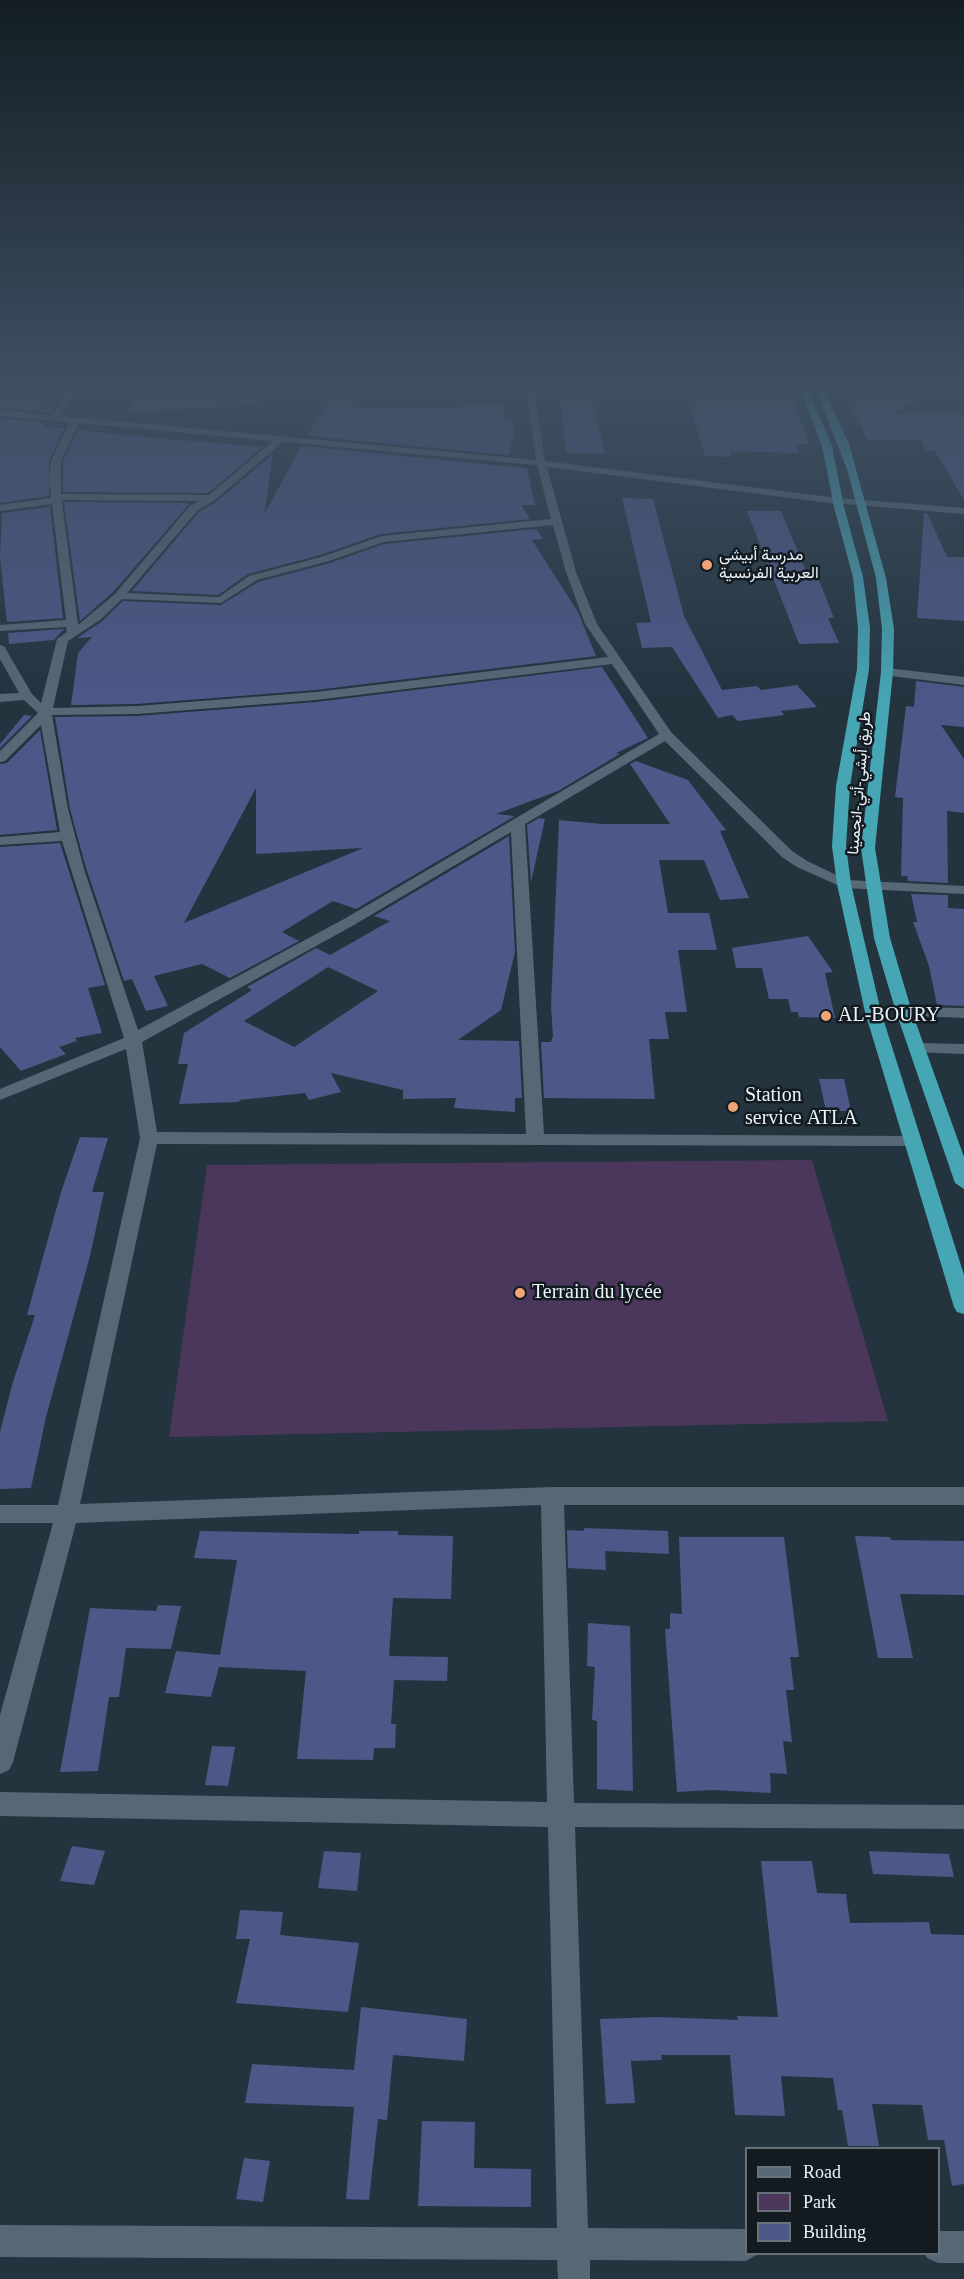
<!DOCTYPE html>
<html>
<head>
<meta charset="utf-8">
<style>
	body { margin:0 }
	#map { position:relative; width:964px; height:2279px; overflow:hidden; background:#23343f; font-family:"Times New Roman",serif }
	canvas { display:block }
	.legend { position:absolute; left:745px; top:2147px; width:195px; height:108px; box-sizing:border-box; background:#131a20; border:2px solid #687177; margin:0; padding:8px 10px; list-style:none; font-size:18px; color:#e8f3fa }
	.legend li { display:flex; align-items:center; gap:12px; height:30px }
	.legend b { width:30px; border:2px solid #687177 }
</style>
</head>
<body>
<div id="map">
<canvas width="964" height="2279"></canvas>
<ul class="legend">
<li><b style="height:8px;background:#566876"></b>Road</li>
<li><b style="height:16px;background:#4b375c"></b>Park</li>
<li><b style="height:16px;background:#4d5788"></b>Building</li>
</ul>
</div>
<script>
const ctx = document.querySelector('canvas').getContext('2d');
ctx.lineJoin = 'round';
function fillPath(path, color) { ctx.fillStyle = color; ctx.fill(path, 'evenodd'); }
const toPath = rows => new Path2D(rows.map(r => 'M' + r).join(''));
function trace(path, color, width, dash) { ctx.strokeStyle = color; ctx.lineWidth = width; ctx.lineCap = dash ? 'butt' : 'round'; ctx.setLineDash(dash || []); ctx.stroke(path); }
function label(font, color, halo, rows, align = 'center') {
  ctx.font = font + ' "Times New Roman",Vazirmatn,serif'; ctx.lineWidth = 5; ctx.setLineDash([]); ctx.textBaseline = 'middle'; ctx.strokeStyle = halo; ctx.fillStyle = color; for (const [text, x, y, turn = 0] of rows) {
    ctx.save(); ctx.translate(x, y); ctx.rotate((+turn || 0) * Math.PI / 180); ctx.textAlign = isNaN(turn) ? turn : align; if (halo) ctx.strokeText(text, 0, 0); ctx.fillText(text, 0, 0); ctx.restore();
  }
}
const green = toPath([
	[812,1160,888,1421,169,1437,207,1165]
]);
const building = toPath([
	[141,383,262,383,262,385,257,405,127,412],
	[683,383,787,383,809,444,796,444,800,453,730,451,731,457,705,456],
	[882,383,903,383,938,390,894,413,964,413,964,500,935,451,926,450,921,440,867,440,846,397],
	[588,385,605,453,566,453,559,386],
	[338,387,366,388,357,408,462,408,462,404,504,403,505,418,511,418,514,432,509,455,307,436],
	[0,398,56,402,51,413,0,408],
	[0,418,46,422,44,427,64,428,49,461,49,496,0,503],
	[78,430,122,435,263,447,208,493,63,492,63,462],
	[301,446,527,468,535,505,521,505,530,519,381,534,320,555,248,574,218,595,132,591,199,512,216,502,273,454,264,515],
	[622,498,653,499,684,616,722,690,757,686,761,690,797,685,817,707,781,711,784,715,738,721,732,715,718,718,672,647,642,648,636,623,651,622],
	[64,503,65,502,190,503,113,592,80,621],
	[50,507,63,618,7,622,0,557,2,513],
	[747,511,781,511,808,576,817,575,834,618,828,618,839,643,799,644],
	[924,513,927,513,947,557,964,557,964,621,917,618],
	[536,529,543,539,532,540,578,612,596,656,316,690,137,704,71,705,78,653,92,637,77,638,101,622,123,601,221,605,258,582,330,563,384,544],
	[64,629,54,640,9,644,8,633],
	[602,667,648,738,616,753,620,754,558,791,496,814,515,816,356,909,333,901,282,932,299,941,230,978,202,964,154,976,168,1006,146,1011,132,979,124,981,86,868,70,809,55,717,137,716,316,702],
	[256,788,256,854,363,848,184,923],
	[916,681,964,687,964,727,941,725,964,759,964,813,947,811,948,883,908,881,907,876,901,876,903,798,895,797,906,706,914,707],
	[24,715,32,716,0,748,0,744],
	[40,730,57,830,0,835,0,764,7,763],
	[636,761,688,780,726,830,720,831,749,898,720,900,704,860,659,860,668,913,709,913,717,950,678,950,687,1012,665,1012,669,1039,649,1039,655,1099,544,1098,541,1042,551,1042,553,1036,551,1006,559,820,602,824,670,824,630,764],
	[539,818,545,819,531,882,527,825],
	[509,836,515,952,501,1010,458,1040,519,1041,522,1098,515,1098,515,1112,454,1108,456,1098,403,1099,403,1090,331,1073,341,1092,309,1100,305,1093,240,1100,239,1102,179,1104,188,1064,178,1064,184,1033,252,990,247,987,316,948,330,955,390,921,374,916],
	[328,967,378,991,294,1047,244,1021],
	[60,843,105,985,88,988,102,1033,75,1038,77,1041,59,1047,66,1054,21,1071,0,1047,0,847],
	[911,894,948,895,948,908,964,909,964,1006,937,1005,929,966,913,922,917,922],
	[808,936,833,972,825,973,835,1018,799,1017,798,1012,791,1012,788,999,769,999,762,968,736,968,732,948],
	[819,1079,844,1079,851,1111,826,1111],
	[80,1137,108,1138,92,1192,104,1192,90,1256,46,1417,31,1488,0,1489,0,1432,12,1385,35,1315,27,1315,61,1192],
	[584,1528,668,1531,669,1554,605,1551,606,1570,568,1568,567,1530,584,1531],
	[200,1531,359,1534,359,1531,398,1531,398,1535,453,1536,451,1599,393,1598,389,1656,448,1657,447,1681,394,1680,391,1724,396,1724,395,1748,374,1748,373,1760,297,1759,306,1671,219,1667,211,1697,165,1693,176,1651,220,1655,237,1560,194,1558],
	[855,1536,890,1537,891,1540,964,1541,964,1595,900,1594,913,1658,878,1658],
	[679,1537,784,1537,799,1657,790,1657,794,1690,786,1690,792,1742,783,1741,787,1774,770,1773,771,1793,712,1790,677,1792,665,1629,670,1629,670,1613,682,1614],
	[158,1605,181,1606,171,1649,126,1648,119,1697,109,1697,98,1771,60,1772,90,1608,156,1611],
	[588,1623,630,1626,633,1791,597,1789,597,1721,592,1720,595,1667,587,1666],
	[212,1746,235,1747,228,1786,205,1785],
	[72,1846,105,1851,94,1885,60,1881],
	[324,1851,361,1853,357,1891,318,1888],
	[869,1851,949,1854,954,1877,873,1874],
	[761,1861,812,1861,817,1893,846,1894,850,1923,929,1922,931,1934,964,1935,964,2184,952,2186,944,2140,928,2140,922,2105,872,2104,879,2146,848,2146,842,2110,838,2110,833,2078,781,2076,785,2116,735,2115,730,2055,661,2055,662,2060,631,2061,635,2103,606,2104,600,2019,657,2017,738,2020,737,2016,778,2017],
	[240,1910,283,1912,280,1935,359,1943,348,2012,236,2003,250,1939,236,1939],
	[361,2007,467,2019,464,2061,393,2055,387,2120,378,2119,369,2200,346,2199,354,2107,245,2103,252,2064,354,2070],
	[422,2121,475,2122,474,2168,531,2169,531,2207,418,2206],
	[244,2158,270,2161,263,2202,236,2199]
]);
const service = toPath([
	[264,383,272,383,267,386,264,383]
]);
const minor = toPath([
	[72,383,80,383,61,416,536,460,525,383,533,383,545,461,838,498,843,501,838,504,547,467,576,572,597,624,671,732,792,851,807,861,847,880,964,886,964,894,844,888,797,867,782,857,665,741,525,824,544,1134,912,1136,921,1142,918,1146,157,1144,80,1504,552,1487,964,1487,964,1505,564,1505,574,1803,964,1805,964,1829,575,1827,588,2228,746,2229,746,2254,758,2254,746,2261,590,2260,590,2279,558,2279,557,2260,0,2257,0,2225,557,2228,548,1827,0,1816,0,1792,547,1802,541,1505,76,1523,13,1762,9,1770,0,1774,0,1715,53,1523,0,1523,0,1505,58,1505,140,1138,126,1049,0,1100,0,1089,124,1038,62,841,0,845,0,837,60,832,41,725,5,761,0,762,0,751,38,713,24,700,0,702,0,694,19,693,0,659,0,645,4,646,32,694,41,703,57,639,67,632,66,627,0,631,0,625,66,620,52,504,0,511,0,505,51,498,49,478,51,461,70,422,0,416,0,410,52,415,72,383],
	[79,423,273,441,209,495,61,494,61,461,79,423],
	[283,442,537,465,551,519,382,536,321,557,249,576,219,597,127,593,198,510,215,500,283,442],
	[64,500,199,501,190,506,115,594,78,625,62,502,64,500],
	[553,525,566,572,585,624,608,657,316,692,137,706,53,708,68,641,100,620,122,599,221,603,257,580,329,561,384,542,553,525],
	[612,664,659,734,344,919,138,1030,84,869,68,809,52,715,137,714,316,700,612,664],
	[511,832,526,1134,157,1132,142,1042,354,925,511,832],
	[887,668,964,677,964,685,883,675,881,672,887,668],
	[904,1007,964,1008,964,1018,898,1015,896,1012,898,1009,904,1007],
	[918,1043,964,1044,964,1054,912,1052,910,1048,918,1043],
	[938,2231,964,2231,964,2263,938,2263,927,2258,925,2254,938,2254,938,2231]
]);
const tertiary = toPath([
	[838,498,964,508,964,514,834,503,834,499,838,498]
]);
const trunk = toPath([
	[797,383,805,383,832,446,844,507,863,577,870,628,869,669,850,786,846,846,851,884,881,1012,964,1275,964,1314,957,1312,954,1307,865,1012,837,884,832,846,836,786,857,669,858,628,853,577,834,507,822,446,797,383],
	[813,383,821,383,849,444,886,578,894,629,893,672,875,848,890,938,912,1012,964,1157,964,1189,955,1183,896,1012,874,938,861,848,881,672,882,629,876,578,847,469,813,383]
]);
const markers = [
	[707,565,6,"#efa377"],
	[826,1016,6,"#efa377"],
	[733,1107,6,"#efa377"],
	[520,1293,6,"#efa377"]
];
const farPoinames = [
	["مدرسة أبيشي",719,556],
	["العربية الفرنسية",719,574]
];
const farStreetnames = [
	["طريق أبشي-أتي-انجمينا",860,783,-85]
];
const poiNames = [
	["AL-BOURY",838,1016],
	["Station",745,1096],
	["service ATLA",745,1119],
	["Terrain du lycée",532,1293]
];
fillPath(green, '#4b375c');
fillPath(building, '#4d5788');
fillPath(service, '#566876');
fillPath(minor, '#566876');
fillPath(tertiary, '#566876');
fillPath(trunk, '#47a6b4');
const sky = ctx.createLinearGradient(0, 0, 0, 702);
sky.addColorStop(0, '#131d23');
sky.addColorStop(0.55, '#3f5063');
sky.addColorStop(1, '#3f506300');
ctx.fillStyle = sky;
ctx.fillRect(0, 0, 964, 702);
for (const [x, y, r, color] of markers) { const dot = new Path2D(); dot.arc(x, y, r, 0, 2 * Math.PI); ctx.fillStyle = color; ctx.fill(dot); trace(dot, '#131a20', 2); }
label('16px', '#e8f3fa', '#131a20', farPoinames, 'left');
label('16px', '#e8f3fa', '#131a20', farStreetnames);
label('20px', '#e8f3fa', '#131a20', poiNames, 'left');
</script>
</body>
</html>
